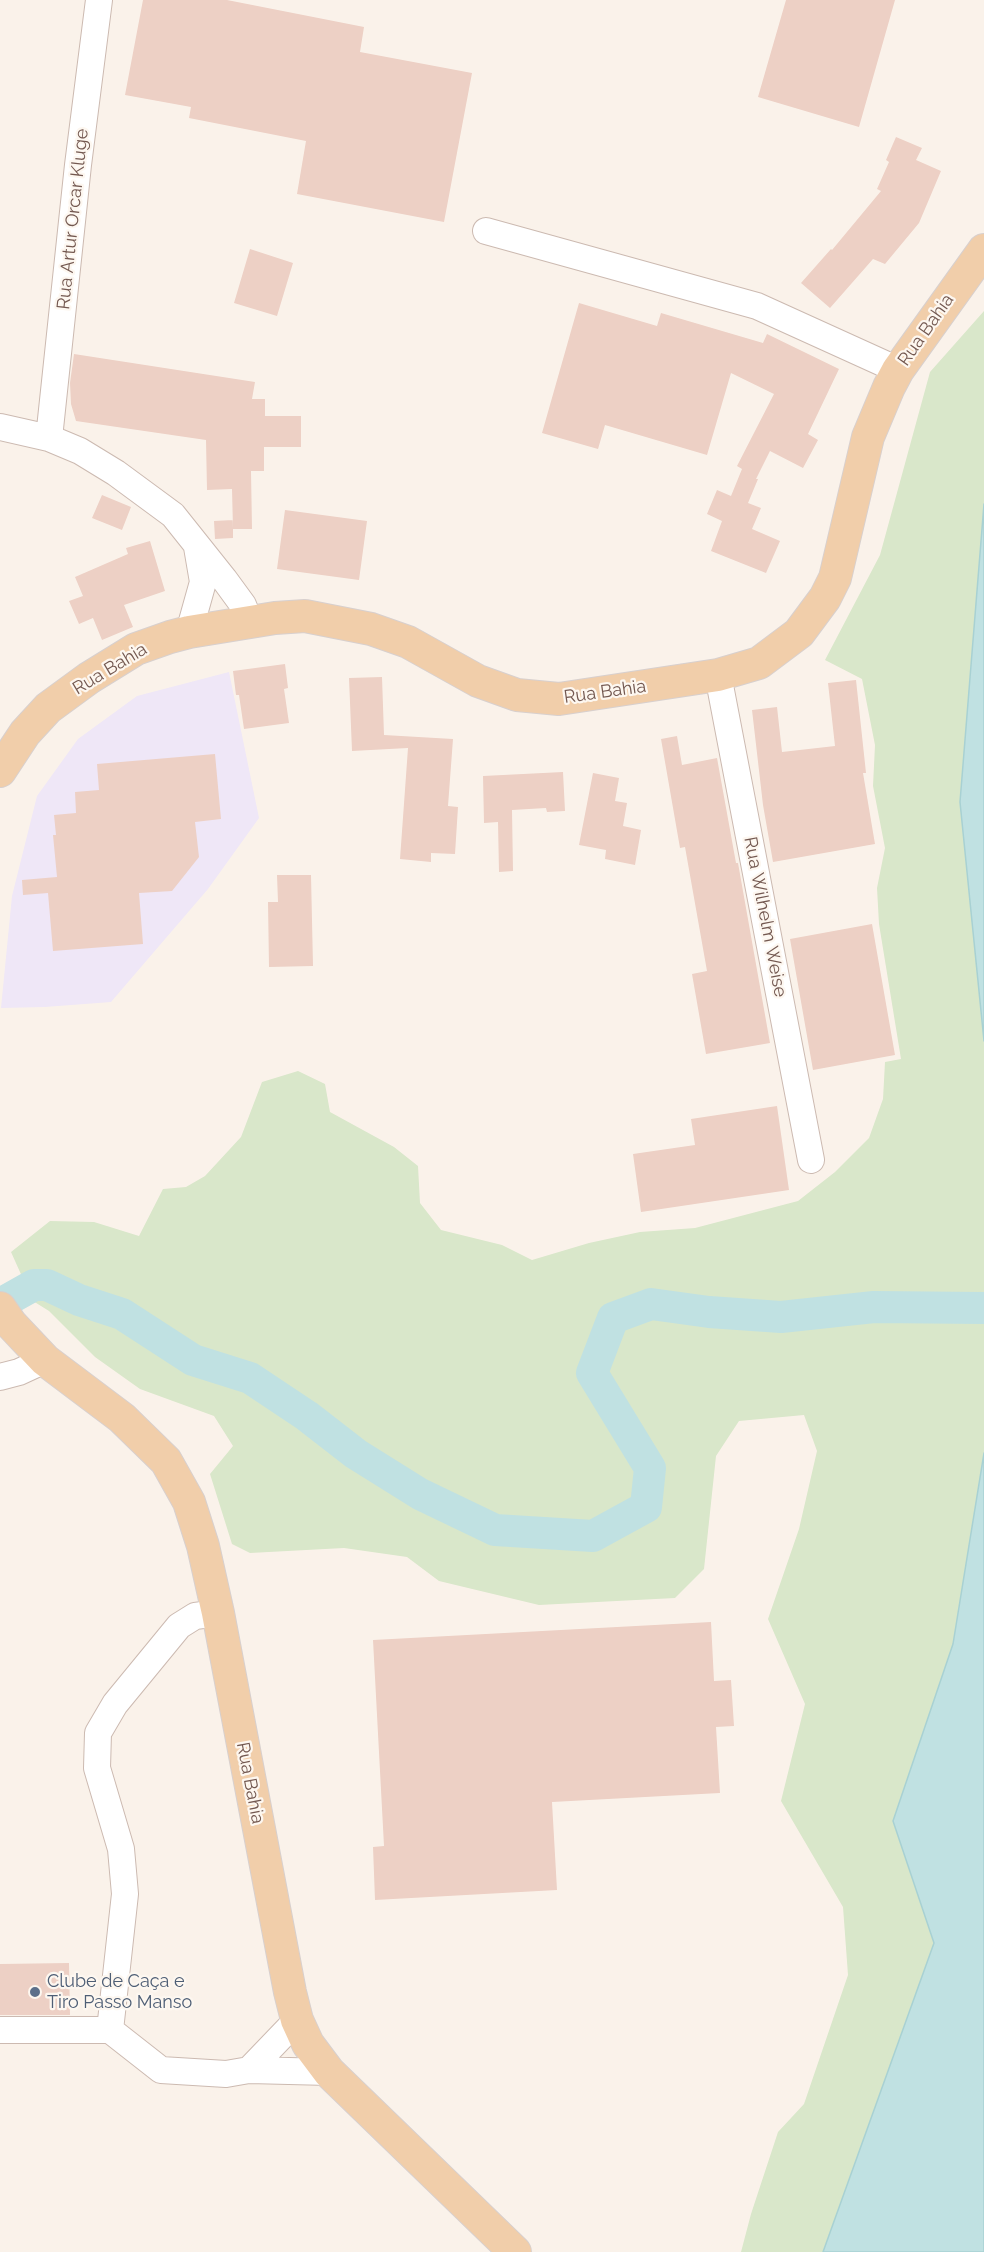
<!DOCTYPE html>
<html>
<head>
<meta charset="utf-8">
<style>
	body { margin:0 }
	canvas { display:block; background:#faf2ea }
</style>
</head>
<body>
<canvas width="984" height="2252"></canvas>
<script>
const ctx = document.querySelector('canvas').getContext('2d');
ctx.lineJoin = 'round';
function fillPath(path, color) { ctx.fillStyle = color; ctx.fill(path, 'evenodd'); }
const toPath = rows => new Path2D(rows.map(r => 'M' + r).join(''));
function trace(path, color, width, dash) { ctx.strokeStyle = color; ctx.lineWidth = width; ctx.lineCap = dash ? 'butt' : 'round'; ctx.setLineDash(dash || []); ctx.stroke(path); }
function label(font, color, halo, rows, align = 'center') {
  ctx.font = font + ' Raleway,sans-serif'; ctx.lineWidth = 4.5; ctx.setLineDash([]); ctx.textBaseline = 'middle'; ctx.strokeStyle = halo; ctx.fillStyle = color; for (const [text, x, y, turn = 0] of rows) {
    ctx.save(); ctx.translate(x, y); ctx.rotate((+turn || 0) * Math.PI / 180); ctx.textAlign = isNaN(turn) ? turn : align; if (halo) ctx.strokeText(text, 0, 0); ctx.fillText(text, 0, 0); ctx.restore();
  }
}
const education = toPath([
	[229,672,259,818,208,889,111,1002,45,1007,1,1008,12,896,37,796,78,739,137,696]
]);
const green = toPath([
	[984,311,984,504,960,802,984,1041,984,1453,953,1644,893,1821,934,1943,823,2252,741,2252,751,2214,778,2132,804,2104,848,1975,843,1907,781,1801,805,1704,768,1619,799,1529,817,1451,804,1415,739,1421,716,1456,704,1569,675,1598,539,1605,439,1581,407,1557,344,1548,250,1553,232,1544,210,1474,233,1446,214,1416,140,1389,95,1357,49,1311,33,1301,11,1252,50,1221,94,1222,139,1236,163,1189,186,1187,205,1176,241,1137,262,1082,298,1071,325,1084,330,1112,394,1147,418,1166,420,1203,441,1230,502,1245,532,1260,589,1243,640,1232,695,1228,798,1201,835,1172,869,1138,883,1099,885,1062,901,1059,879,924,877,888,885,848,873,786,875,745,862,679,825,660,880,555,930,372]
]);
const water = toPath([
	[984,504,984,1041,960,802,984,504],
	[984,1453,984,2252,823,2252,934,1943,893,1821,953,1644,984,1453]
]);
const river = toPath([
	[0,1304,34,1285,47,1285,79,1300,122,1314,193,1360,250,1378,307,1416,356,1454,420,1494,495,1530,593,1536,646,1507,650,1468,592,1373,613,1318,651,1304,709,1312,781,1317,874,1307,984,1308]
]);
const building = toPath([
	[143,0,227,0,364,27,360,52,472,73,444,222,297,194,306,141,189,118,191,107,125,95],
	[786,0,895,0,859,127,758,97],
	[896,137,922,148,916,160,941,171,919,223,885,264,873,259,830,308,801,283,831,249,832,250,881,191,877,189,889,162,886,160],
	[250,249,293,263,277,316,234,303],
	[579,303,657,326,661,313,763,343,767,334,839,369,808,434,818,440,803,468,770,451,756,479,758,479,748,503,761,508,752,529,780,541,766,573,711,551,722,521,707,514,717,490,731,496,742,469,737,466,774,394,731,373,707,455,605,425,598,449,542,433],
	[74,354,255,382,252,399,265,399,265,416,301,416,301,447,264,447,264,471,251,471,252,529,233,529,232,489,207,490,206,440,76,421,71,404,70,383],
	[102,495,131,507,122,530,92,518],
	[285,510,367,521,359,580,277,569],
	[233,520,233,538,215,539,214,521],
	[150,541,165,591,124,605,133,627,102,640,93,618,79,624,69,601,83,596,75,577,128,554,126,548],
	[285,664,288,688,284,689,289,723,244,729,239,695,236,695,233,671],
	[382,677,384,735,453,739,448,806,458,807,455,854,431,853,431,862,400,859,408,748,352,751,349,678],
	[856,680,866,773,863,773,875,844,773,862,763,805,752,710,777,707,782,752,835,746,828,683],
	[677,736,682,765,717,758,736,863,738,863,770,1043,706,1054,692,974,707,971,685,847,680,848,661,739],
	[215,754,221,819,195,822,199,857,172,891,139,893,143,944,53,951,48,893,23,895,22,880,57,877,53,835,56,835,54,815,76,813,75,792,99,790,97,764],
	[563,772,565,811,547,812,546,808,512,810,513,871,499,872,498,822,484,823,483,776],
	[593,773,619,778,615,801,627,803,623,826,641,830,635,865,605,859,606,850,579,845],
	[277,875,311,875,313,966,269,967,268,902,278,902],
	[872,924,895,1055,813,1070,790,939],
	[777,1106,789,1190,641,1212,633,1154,695,1145,691,1119],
	[711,1622,714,1681,731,1680,734,1726,716,1727,720,1793,552,1802,557,1890,375,1900,373,1847,384,1846,373,1640],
	[69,1963,70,2015,0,2015,0,1964]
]);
const minor = toPath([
	[486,231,757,306,898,370],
	[0,427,49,438,80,451,116,473,173,515,224,579,243,605,250,622],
	[49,438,78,165,99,0],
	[189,632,203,582,197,547],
	[718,675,811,1160],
	[0,1377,19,1372,45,1360],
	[218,1613,195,1616,179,1626,115,1704,98,1733,97,1768,121,1849,125,1894,110,2030,161,2070,226,2074,249,2070,329,2072],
	[0,2030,110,2030],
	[249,2070,297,2020]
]);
const major = toPath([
	[0,771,25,733,48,708,89,678,136,649,170,637,189,632,275,618,305,616,371,629,408,642,478,681,517,695,559,699,718,675,759,663,799,633,825,598,835,578,868,437,889,387,898,370,984,250],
	[0,1308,11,1324,45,1360,122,1418,166,1461,189,1502,203,1546,218,1613,290,1992,297,2020,308,2044,329,2072,515,2252]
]);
const markers = [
	[35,1992,6,"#5c6f8a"]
];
const streetNames = [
	["Rua Artur Orcar Kluge",73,219,-84],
	["Rua Bahia",926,330,-55],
	["Rua Bahia",110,669,-31],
	["Rua Bahia",605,692,-8],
	["Rua Wilhelm Weise",765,917,79],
	["Rua Bahia",250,1783,79]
];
const serviceNames = [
	["Clube de Caça e",47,1982],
	["Tiro Passo Manso",47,2003]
];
fillPath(education, '#efe7f7');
fillPath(green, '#d9e7ca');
fillPath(water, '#c0e1e2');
trace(water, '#a8d1d3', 1.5);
trace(river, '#c0e1e2', 32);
fillPath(building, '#edd0c5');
trace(minor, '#ccbab1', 28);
trace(major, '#d8d0ce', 34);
trace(minor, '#fff', 26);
trace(major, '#f1ceaa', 32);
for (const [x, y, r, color] of markers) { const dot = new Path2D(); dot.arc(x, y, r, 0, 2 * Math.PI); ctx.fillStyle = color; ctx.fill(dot); trace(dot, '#fdf7f0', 2); }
label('18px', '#735850', '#fdf7f0', streetNames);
label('18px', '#4e5e75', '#fdf7f0', serviceNames, 'left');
</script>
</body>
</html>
